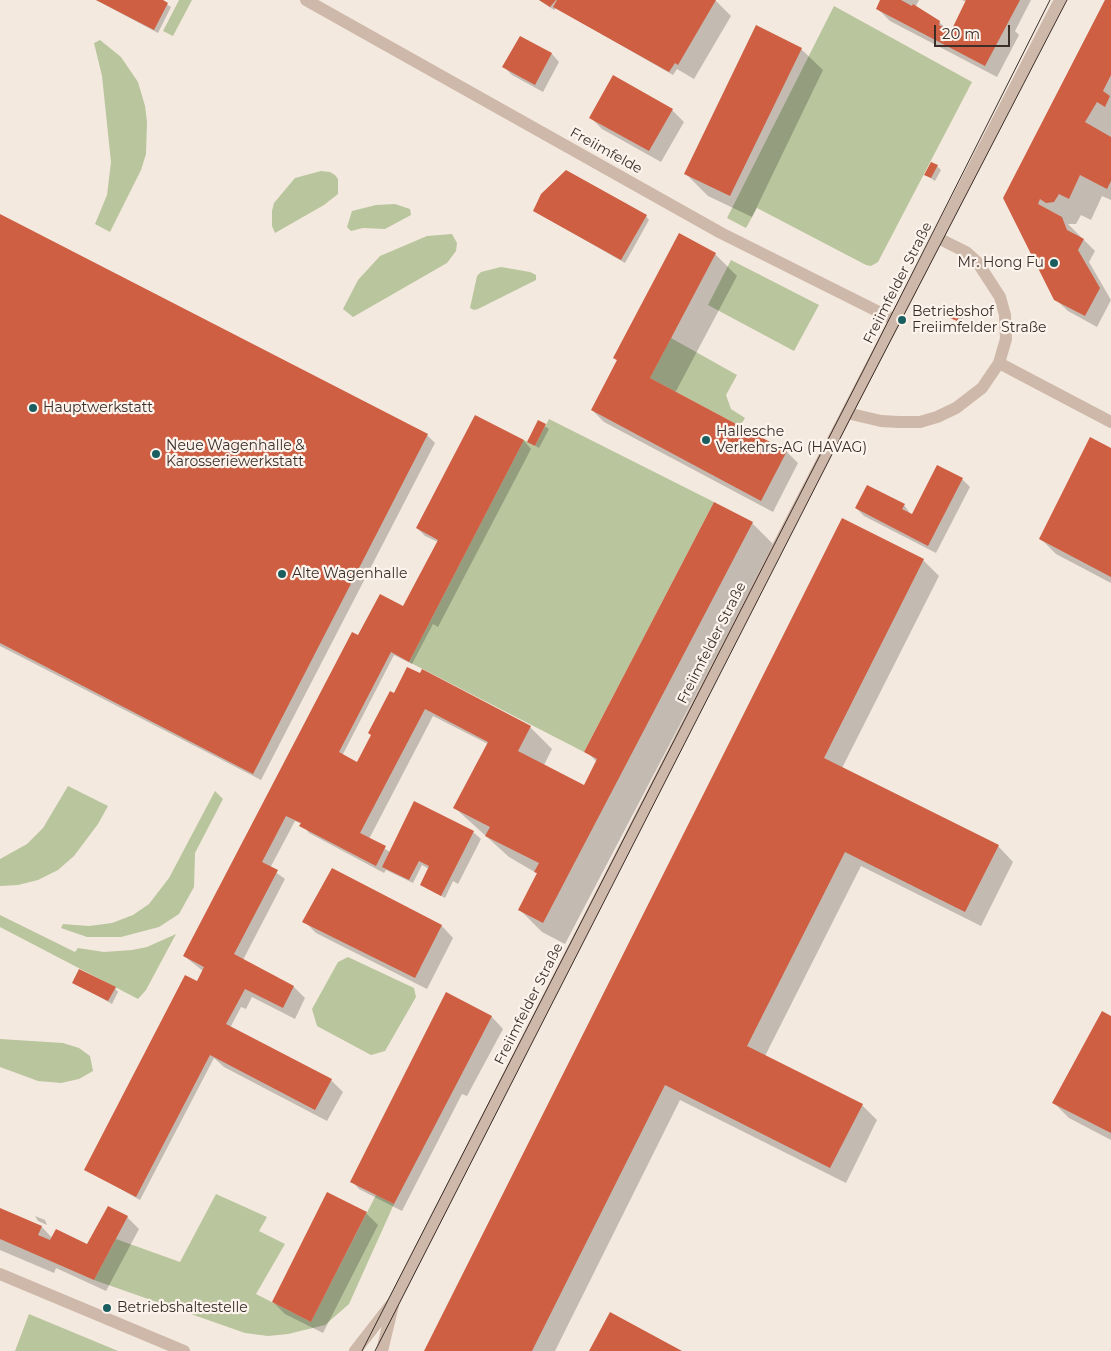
<!DOCTYPE html>
<html>
<head>
<meta charset="utf-8">
<style>
	body { margin:0 }
	#map { position:relative; width:1111px; height:1351px; overflow:hidden; background:#f4e9df; font-family:Montserrat,sans-serif }
	canvas { display:block }
	.scale { position:absolute; left:934px; top:25px; width:76px; height:22px; box-sizing:border-box; border:2px solid #3b2e29; border-top:0; padding-left:6px; font-size:15px; line-height:18px; white-space:nowrap; color:#3b2e29; -webkit-text-stroke:4px #fbf3ec; paint-order:stroke }
</style>
</head>
<body>
<div id="map">
<canvas width="1111" height="1351"></canvas>
<div class="scale">20 m</div>
</div>
<script>
const ctx = document.querySelector('canvas').getContext('2d');
ctx.lineJoin = 'round';
function fillPath(path, color) { ctx.fillStyle = color; ctx.fill(path, 'evenodd'); }
const toPath = rows => new Path2D(rows.map(r => 'M' + r).join(''));
function trace(path, color, width, dash) { ctx.strokeStyle = color; ctx.lineWidth = width; ctx.lineCap = dash ? 'butt' : 'round'; ctx.setLineDash(dash || []); ctx.stroke(path); }
function label(font, color, halo, rows, align = 'center') {
  ctx.font = font + ' Montserrat,sans-serif'; ctx.lineWidth = 4.5; ctx.setLineDash([]); ctx.textBaseline = 'middle'; ctx.strokeStyle = halo; ctx.fillStyle = color; for (const [text, x, y, turn = 0] of rows) {
    ctx.save(); ctx.translate(x, y); ctx.rotate((+turn || 0) * Math.PI / 180); ctx.textAlign = isNaN(turn) ? turn : align; if (halo) ctx.strokeText(text, 0, 0); ctx.fillText(text, 0, 0); ctx.restore();
  }
}
const green = toPath([
	[179,0,192,0,173,36,163,31],
	[834,6,972,82,878,262,871,266,866,265,757,208,746,228,727,218],
	[100,40,121,57,138,82,145,106,147,122,146,154,141,170,110,232,95,224,107,195,111,162,102,76,94,43],
	[321,171,330,172,335,175,338,179,338,194,324,205,275,233,272,226,272,211,274,203,284,191,295,178],
	[395,204,410,209,411,215,385,229,363,228,351,231,347,227,352,211,376,205],
	[452,234,457,243,456,251,447,263,353,317,343,309,358,280,380,256,427,236],
	[731,260,819,305,794,351,708,305],
	[501,267,530,272,536,275,536,280,478,309,474,310,470,308,477,276,481,272],
	[671,338,737,375,726,395,731,409,745,418,740,426,650,378],
	[549,419,714,502,584,752,409,662,524,440,535,446],
	[68,786,108,806,98,824,74,856,58,870,38,880,18,885,0,886,0,859,27,844,43,828],
	[215,791,223,799,195,853,194,887,179,914,159,927,121,937,87,937,61,928,63,924,89,926,112,923,133,915,149,904,169,878],
	[0,915,75,952,78,948,104,952,132,950,147,947,176,934,146,990,138,999,0,927],
	[348,957,414,988,416,997,385,1051,371,1055,317,1026,312,1009,338,962],
	[0,1039,63,1043,79,1048,90,1056,93,1071,79,1079,61,1083,38,1081,0,1067],
	[216,1194,267,1217,259,1231,285,1244,256,1294,311,1322,376,1195,394,1204,349,1304,325,1325,288,1334,268,1336,245,1333,94,1280,116,1239,180,1262],
	[29,1314,118,1351,15,1351]
]);
const shadow = toPath([
	[96,0,160,0,171,7,158,33],
	[539,0,715,0,731,16,694,79,677,69,673,75,556,8,554,10],
	[883,0,919,0,915,8,939,22,951,33,966,2,962,0,1031,0,1015,31,1019,35,997,77,890,21,878,9],
	[1105,0,1111,0,1111,200,1102,196,1091,220,1081,215,1076,224,1068,224,1095,251,1089,262,1111,300,1097,327,1068,311,1055,299,1004,198],
	[520,37,552,54,559,62,543,92,512,75,504,67],
	[801,49,823,70,752,217,708,196,686,174],
	[672,110,684,122,661,162,602,129,591,118],
	[937,166,941,170,935,181,926,175],
	[534,211,646,216,649,220,625,263],
	[0,215,427,435,435,443,261,780,0,646],
	[680,235,715,254,737,276,675,393,787,452,798,463,773,512,604,422,592,410,618,362,614,357],
	[963,309,966,312,960,323,952,317],
	[476,416,524,441,531,449,438,627,433,624,412,664,394,655,342,756,325,822,373,736,391,693,530,727,552,749,544,765,584,787,597,762,586,751,752,523,774,545,565,944,542,932,520,910,538,874,509,857,455,808,488,744,433,716,369,839,390,852,473,832,481,839,458,884,453,881,445,898,421,885,429,869,422,865,413,883,386,870,384,873,309,833,302,824,295,821,270,868,285,879,243,960,294,987,305,998,295,1019,252,997,246,1009,241,1007,230,1028,331,1080,343,1092,327,1121,224,1067,214,1058,140,1200,85,1169,197,983,203,971,184,956,359,637,409,610,438,542,425,536,417,528],
	[539,422,549,429,539,448,529,442],
	[1111,450,1111,583,1056,554,1041,539],
	[962,479,970,487,936,553,864,516,856,508,904,505,912,516],
	[923,560,939,576,842,768,998,846,1013,862,981,926,861,866,765,1056,862,1105,877,1120,846,1183,680,1100,555,1351,426,1351],
	[332,869,442,926,453,938,427,989,316,933,304,921],
	[73,982,115,988,118,992,112,1004],
	[447,994,492,1017,503,1029,467,1096,462,1094,402,1211,359,1189,352,1181],
	[1111,1018,1111,1140,1069,1118,1054,1103],
	[0,1210,42,1227,53,1239,88,1246,127,1217,139,1229,106,1291,56,1268,54,1273,0,1250],
	[366,1213,378,1225,323,1333,285,1314,273,1302],
	[35,1216,45,1220,47,1225,38,1221]
]);
const building = toPath([
	[96,0,163,0,168,3,154,30],
	[539,0,556,0,550,7],
	[557,0,716,0,678,65,675,63,669,72,553,7],
	[880,0,901,0,912,6,913,4,940,21,939,25,951,31,966,0,1020,0,985,66,876,9],
	[1105,0,1111,0,1111,75,1103,91,1110,96,1105,107,1097,102,1085,122,1111,137,1111,181,1107,189,1080,175,1069,199,1059,194,1054,202,1046,203,1040,199,1038,204,1062,217,1067,230,1084,239,1078,250,1100,288,1085,316,1054,300,1003,198],
	[756,25,802,48,730,196,684,174],
	[520,36,552,53,535,85,502,67],
	[613,75,673,109,649,151,589,118],
	[931,162,938,165,931,178,924,175],
	[566,170,647,215,621,260,533,211,541,194],
	[0,214,428,434,253,774,0,643],
	[679,233,716,253,650,378,787,451,761,501,591,410,617,360,613,358],
	[957,304,964,308,957,321,950,318],
	[475,415,524,440,409,662,391,652,339,752,357,762,371,735,368,733,390,691,394,693,407,667,420,673,422,669,531,726,518,751,584,785,597,759,584,752,714,502,753,522,543,923,518,910,537,873,534,872,539,863,485,836,490,827,453,808,488,742,425,709,360,833,386,846,376,866,299,826,301,823,286,816,262,862,278,870,234,954,294,986,283,1008,245,989,226,1024,332,1079,315,1110,210,1055,136,1197,84,1170,185,975,197,981,204,967,183,956,352,632,358,635,380,594,403,606,438,540,416,528],
	[538,420,546,424,535,446,527,442],
	[1090,437,1111,448,1111,577,1039,539],
	[937,465,963,478,928,546,855,508,867,485,905,504,902,509,912,514],
	[842,518,924,559,824,758,999,845,965,912,845,852,747,1046,863,1104,830,1168,665,1085,532,1351,424,1351],
	[414,801,474,831,441,896,420,885,429,866,419,861,409,880,382,867],
	[332,868,442,925,415,978,302,922],
	[79,969,116,987,108,1001,72,983],
	[446,992,492,1016,394,1204,350,1182],
	[1102,1011,1111,1016,1111,1133,1052,1103],
	[327,1192,367,1212,311,1322,272,1302],
	[108,1206,128,1216,94,1280,0,1239,0,1208,42,1226,38,1235,50,1240,56,1229,87,1244],
	[610,1312,682,1351,589,1351]
]);
const minor = toPath([
	[306,0,721,233,895,320],
	[999,363,1111,422],
	[847,413,881,421,899,422,920,422,937,417,956,408,982,388,999,363,1006,339,1005,315,1000,297,978,263,966,252,938,238],
	[0,1274,184,1351]
]);
const tertiary = toPath([
	[355,1351,394,1301,788,527,1060,0],
	[382,1351,393,1305]
]);
const tram = toPath([
	[362,1351,863,371,1050,0],
	[375,1351,852,415,1067,0]
]);
const markers = [
	[1054,263,5,"#1b5e60"],
	[902,320,5,"#1b5e60"],
	[33,408,5,"#1b5e60"],
	[706,440,5,"#1b5e60"],
	[156,454,5,"#1b5e60"],
	[282,574,5,"#1b5e60"],
	[107,1308,5,"#1b5e60"]
];
const streetNames = [
	["Freiimfelde",606,151,29],
	["Freiimfelder Straße",898,283,-63],
	["Freiimfelder Straße",712,643,-63],
	["Freiimfelder Straße",529,1004,-63]
];
const poiNames = [
	["Mr. Hong Fu",1044,263,"right"],
	["Betriebshof",912,312],
	["Freiimfelder Straße",912,328],
	["Hauptwerkstatt",43,408],
	["Hallesche",716,432],
	["Verkehrs-AG (HAVAG)",716,448],
	["Neue Wagenhalle &",166,446],
	["Karosseriewerkstatt",166,462],
	["Alte Wagenhalle",292,574],
	["Betriebshaltestelle",117,1308]
];
fillPath(green, '#b9c59d');
fillPath(shadow, '#0003');
fillPath(building, '#ce5f43');
trace(minor, '#ceb8a9', 12);
trace(tertiary, '#ceb8a9', 12);
trace(tram, '#3b2e29', 1);
for (const [x, y, r, color] of markers) { const dot = new Path2D(); dot.arc(x, y, r, 0, 2 * Math.PI); ctx.fillStyle = color; ctx.fill(dot); trace(dot, '#fbf3ec', 2); }
label('14px', '#3b2e29', '#fbf3ec', streetNames);
label('14px', '#3b2e29', '#fbf3ec', poiNames, 'left');
</script>
</body>
</html>
